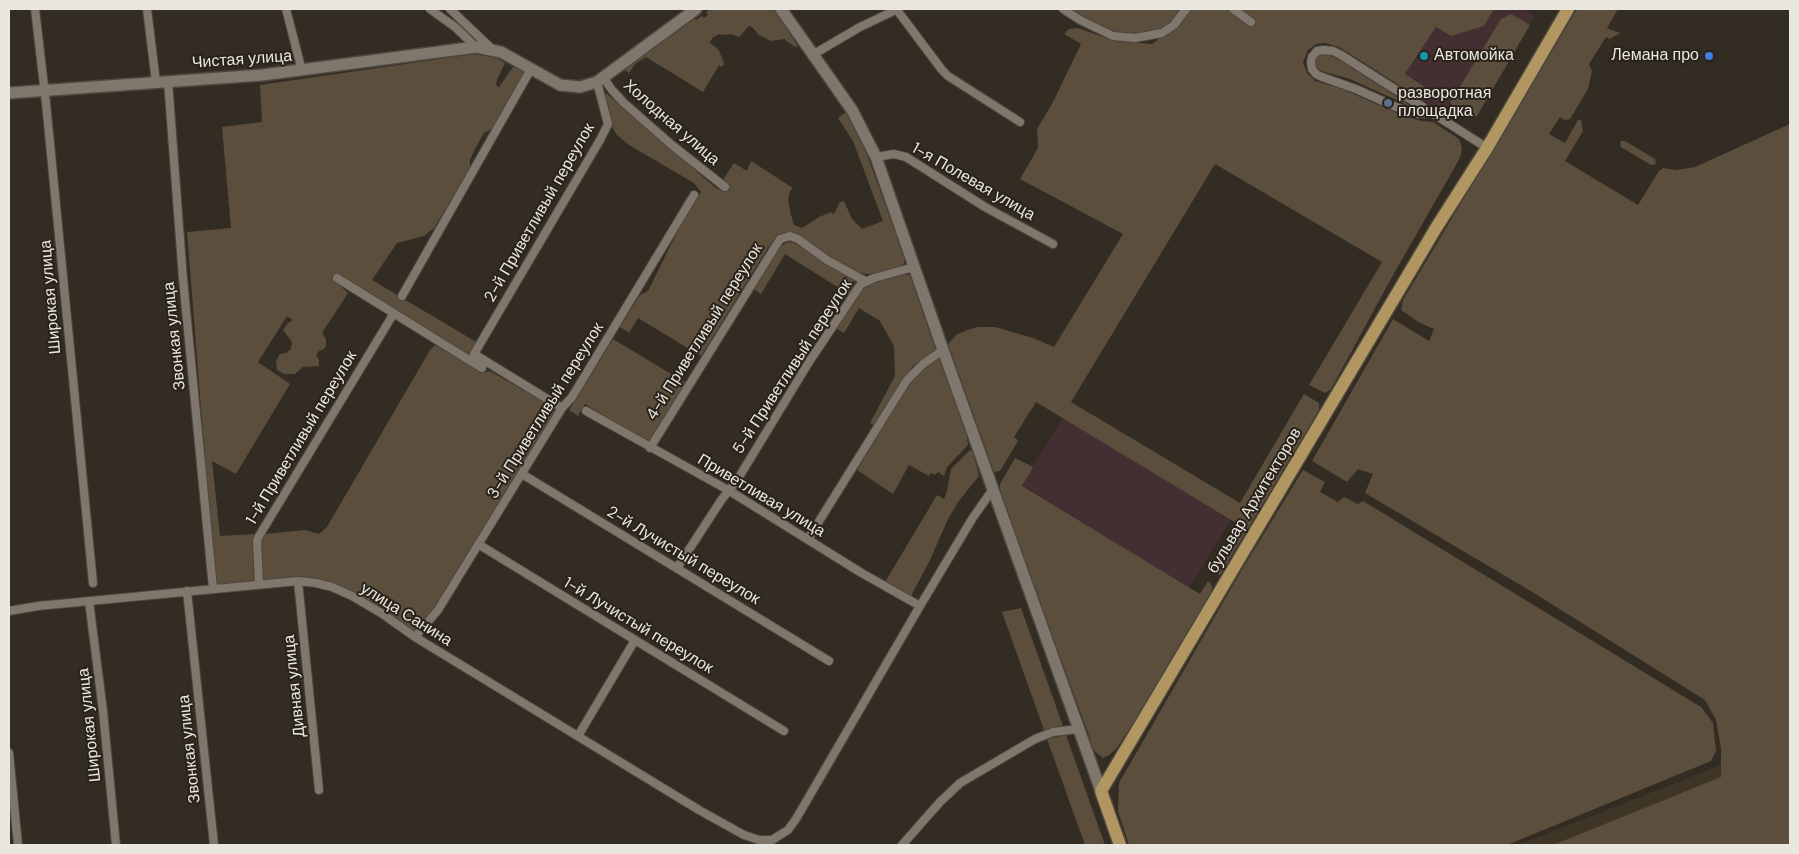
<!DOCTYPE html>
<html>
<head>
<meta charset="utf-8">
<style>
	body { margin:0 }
	#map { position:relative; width:1799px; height:854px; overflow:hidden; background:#332c23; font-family:"DM Sans",sans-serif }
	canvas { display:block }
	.frame { position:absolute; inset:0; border:10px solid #eae6e0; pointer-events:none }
</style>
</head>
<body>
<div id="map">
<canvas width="1799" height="854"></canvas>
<div class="frame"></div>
</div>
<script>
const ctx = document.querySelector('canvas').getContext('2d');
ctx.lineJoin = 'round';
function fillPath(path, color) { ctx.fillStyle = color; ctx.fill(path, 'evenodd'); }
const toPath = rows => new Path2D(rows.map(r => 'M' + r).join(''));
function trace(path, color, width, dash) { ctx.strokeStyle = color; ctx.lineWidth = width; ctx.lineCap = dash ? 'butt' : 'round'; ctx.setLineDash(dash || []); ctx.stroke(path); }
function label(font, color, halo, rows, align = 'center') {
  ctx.font = font + ' "DM Sans",sans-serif'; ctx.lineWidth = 4; ctx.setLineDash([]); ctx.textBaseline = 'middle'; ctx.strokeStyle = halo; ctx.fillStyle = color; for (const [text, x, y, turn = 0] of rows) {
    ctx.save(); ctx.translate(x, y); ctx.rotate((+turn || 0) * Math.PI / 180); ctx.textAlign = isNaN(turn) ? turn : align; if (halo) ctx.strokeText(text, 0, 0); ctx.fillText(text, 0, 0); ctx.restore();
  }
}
const commercial = toPath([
	[1494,9,1522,9,1535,15,1477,116,1469,116,1450,103,1444,114,1424,101,1431,91,1405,75,1436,27,1484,26],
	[1063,418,1231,520,1189,587,1021,486]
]);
const built = toPath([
	[1790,739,1790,845,1518,845,1721,765]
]);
const green = toPath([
	[711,9,775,9,798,47,795,47,784,39,771,41,759,35,752,27,749,26,739,37,731,34,725,35,719,34,712,38,710,43,718,49,723,60,724,64,722,67,719,65,703,92,646,57,635,64,629,73,624,70,680,26,694,18,696,20,702,16,704,18,708,15,706,12],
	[1070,9,1494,9,1484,26,1451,36,1436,27,1405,74,1431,91,1424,101,1339,47,1325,43,1316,44,1308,50,1303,62,1307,73,1315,81,1342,89,1399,114,1421,121,1433,122,1459,139,1462,148,1461,155,1456,165,1392,277,1331,389,1325,393,1309,385,1382,262,1215,164,1071,402,1240,503,1304,394,1319,403,1319,410,1220,575,1214,572,1241,526,1036,402,1014,437,1018,441,1000,471,994,472,948,344,956,335,967,330,978,327,995,327,1033,338,1054,347,1123,234,1020,179,1038,148,1037,129,1052,104,1081,44,1064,34,1069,29,1078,28,1115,41,1152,44,1158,40,1154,32,1126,34,1110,30,1074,13],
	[1577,9,1618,9,1607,28,1620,33,1610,39,1606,37,1589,64,1592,71,1588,89,1570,119,1565,120,1560,117,1549,134,1565,143,1578,120,1581,120,1583,131,1565,161,1638,205,1659,171,1663,168,1676,170,1695,167,1790,124,1790,845,1553,845,1721,777,1721,748,1716,720,1705,700,1534,593,1365,493,1373,474,1358,469,1347,482,1312,461,1393,319,1429,341,1434,329,1420,323,1401,310,1403,300],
	[1511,14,1530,25,1477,116,1469,116,1450,103,1501,19],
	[474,54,497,58,505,63,497,80,496,85,499,87,513,67,517,67,523,71,524,75,492,129,484,133,476,147,470,160,470,169,434,228,424,236,397,243,372,280,478,343,469,355,337,275,334,276,337,283,348,293,322,333,326,339,326,346,324,349,319,351,316,355,319,360,319,366,303,367,295,374,284,374,277,370,276,361,280,354,286,353,291,349,292,342,283,330,288,323,293,320,287,316,258,362,290,384,236,474,212,461,220,536,255,534,253,540,254,582,217,585,215,580,212,546,187,232,231,228,222,127,262,122,260,85],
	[1320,54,1327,54,1343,62,1414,108,1350,79,1325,72,1316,68,1315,60,1317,56],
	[606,93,717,189,722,190,724,178,734,163,747,171,751,161,793,188,790,191,788,200,791,215,794,225,802,228,819,217,831,212,834,214,840,202,844,201,852,219,862,229,883,221,853,141,838,118,846,112,860,136,904,256,904,263,900,267,878,273,868,274,858,273,789,233,785,233,777,236,767,249,701,356,638,318,629,333,620,327,640,295,648,291,685,216,701,192,694,183,629,145,617,135,610,124,604,94],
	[1621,141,1625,141,1655,159,1656,164,1651,165,1621,147,1620,144],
	[788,242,794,243,854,278,855,287,850,295,785,254,761,294,752,288,777,248],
	[904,274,910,275,936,351,913,366,875,426,870,423,895,376,894,346,880,321,859,308,844,333,836,328,858,294,865,287,877,281],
	[613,339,686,383,651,441,642,440,585,404,578,416,569,410],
	[435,345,482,373,490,371,556,409,432,611,417,630,410,631,342,589,262,581,261,538,265,534,305,530,319,534,327,527,430,350],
	[937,358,940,360,966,431,968,445,947,467,944,476,938,472,935,475,931,473,929,476,909,465,893,494,857,470,911,380],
	[970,450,973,452,979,476,958,502,948,519,930,560,910,598,885,582,937,495,944,499,947,491,951,469],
	[1015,458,1033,467,1022,486,1200,594,1208,581,1211,584,1212,588,1210,595,1147,703,1116,749,1109,755,1103,758,1092,749,1090,738,1000,493,1000,484],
	[1303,470,1325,482,1320,492,1338,502,1344,497,1358,504,1363,501,1701,707,1713,723,1716,751,1711,761,1507,845,1129,845,1118,811,1119,783,1241,571],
	[1021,608,1063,726,1044,730,1002,612],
	[1066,735,1105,845,1085,845,1047,739]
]);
const street = toPath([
	[35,9,46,103,93,583],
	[147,9,156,82],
	[286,9,302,71],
	[430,9,455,27,476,47],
	[450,9,492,49],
	[1063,9,1080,20,1113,36,1135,38,1162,33,1174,25,1186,9],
	[1233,9,1251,22],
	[897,10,942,70,948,76,1020,122],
	[814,54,860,27,898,9],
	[603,77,612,90,624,103,673,146,725,187],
	[168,81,183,279,213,588],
	[1432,113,1418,114,1396,107,1356,89,1322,77,1316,74,1312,69,1311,62,1312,57,1317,51,1323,50,1333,51,1341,55,1481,144],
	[876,157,894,154,906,157,985,207,1053,244],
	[337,278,482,368],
	[402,296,531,69],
	[562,408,474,354,600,140,608,124,597,82],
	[586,411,728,490,860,572,920,606],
	[650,448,780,239,790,236,798,239,827,260,865,281],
	[522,474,829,661],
	[808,539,907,380,923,364,943,350],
	[478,544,784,731],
	[677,568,722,499,736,482,809,362,861,284,874,278,914,267],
	[298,581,319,790],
	[259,584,257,541,259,536,394,313],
	[187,591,214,845],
	[89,601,103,711,116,845],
	[9,611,38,606,298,581,316,583,332,587,352,596,381,613,415,637,699,810,744,835,759,840,772,840,788,830,796,819,920,606,972,519,993,489],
	[415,637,438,610,562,408,572,397,694,195],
	[578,736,635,640],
	[9,753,18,845],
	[902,845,940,802,960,783,1035,739,1053,732,1078,729]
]);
const secondary = toPath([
	[781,9,852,110,876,157,943,350,1101,791],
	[9,93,262,75,476,47,501,52,560,85,580,87,597,82,696,9]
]);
const primary = toPath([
	[1120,845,1101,791,1436,228,1487,148,1568,9]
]);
const markers = [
	[1424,56,5,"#0f9aa8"],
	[1709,56,5,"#3f7fe0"],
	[1388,103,5,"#5c6f8a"]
];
const poiNames = [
	["Автомойка",1434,56],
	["Лемана про",1699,56,"right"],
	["разворотная",1398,94],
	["площадка",1398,112]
];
const streetNames = [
	["Чистая улица",242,60,-4],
	["Холодная улица",671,123,41],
	["1-я Полевая улица",973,182,30],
	["2-й Приветливый переулок",540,213,-60],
	["Широкая улица",51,297,-95],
	["4-й Приветливый переулок",705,332,-58],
	["Звонкая улица",175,336,-96],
	["5-й Приветливый переулок",793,367,-57],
	["3-й Приветливый переулок",546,411,-58],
	["1-й Приветливый переулок",302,438,-59],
	["Приветливая улица",761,496,31],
	["бульвар Архитекторов",1255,501,-59],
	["2-й Лучистый переулок",683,556,31],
	["улица Санина",406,615,32],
	["1-й Лучистый переулок",638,626,31],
	["Дивная улица",295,686,-96],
	["Широкая улица",90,725,-96],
	["Звонкая улица",190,749,-96]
];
fillPath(commercial, '#432f32');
fillPath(built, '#3e3526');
fillPath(green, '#5b4e3d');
trace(street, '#4d473f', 10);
trace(secondary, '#4d473f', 14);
trace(primary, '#4d473f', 15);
trace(street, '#7f776c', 8);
trace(secondary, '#7f776c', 11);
trace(primary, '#b19662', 12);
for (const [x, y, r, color] of markers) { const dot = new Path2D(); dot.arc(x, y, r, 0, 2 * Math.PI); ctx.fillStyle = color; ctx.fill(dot); trace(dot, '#29231a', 2); }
label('16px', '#eae6e0', '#29231a', poiNames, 'left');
label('16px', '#eae6e0', '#29231a', streetNames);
</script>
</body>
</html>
